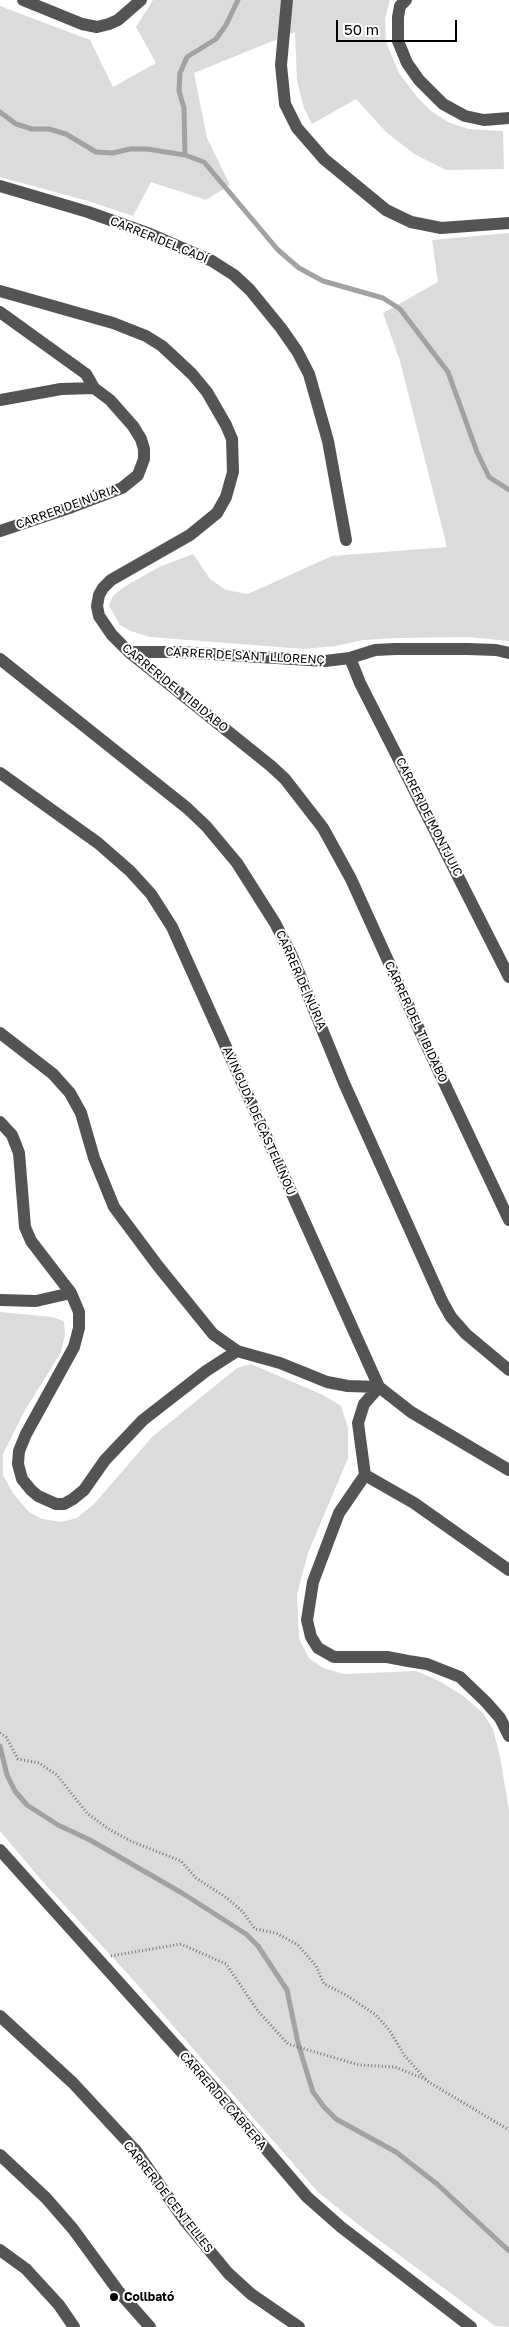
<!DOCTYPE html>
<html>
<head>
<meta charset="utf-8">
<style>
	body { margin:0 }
	#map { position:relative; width:509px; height:2327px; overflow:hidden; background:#fff; font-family:"Golos Text",sans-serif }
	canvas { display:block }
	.scale { position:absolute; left:336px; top:20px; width:121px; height:22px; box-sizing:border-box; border:2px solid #000; border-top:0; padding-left:6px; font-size:15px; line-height:18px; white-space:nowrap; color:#000; -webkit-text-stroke:4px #fff; paint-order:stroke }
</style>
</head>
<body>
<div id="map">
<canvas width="509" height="2327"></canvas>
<div class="scale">50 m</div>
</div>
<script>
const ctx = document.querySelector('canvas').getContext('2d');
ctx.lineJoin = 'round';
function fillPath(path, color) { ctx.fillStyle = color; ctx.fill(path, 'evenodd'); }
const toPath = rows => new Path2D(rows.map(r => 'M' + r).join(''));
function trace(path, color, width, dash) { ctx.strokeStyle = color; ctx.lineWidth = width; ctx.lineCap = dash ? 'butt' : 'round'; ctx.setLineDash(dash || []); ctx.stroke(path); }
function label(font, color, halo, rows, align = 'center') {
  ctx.font = font + ' "Golos Text",sans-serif'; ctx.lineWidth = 4; ctx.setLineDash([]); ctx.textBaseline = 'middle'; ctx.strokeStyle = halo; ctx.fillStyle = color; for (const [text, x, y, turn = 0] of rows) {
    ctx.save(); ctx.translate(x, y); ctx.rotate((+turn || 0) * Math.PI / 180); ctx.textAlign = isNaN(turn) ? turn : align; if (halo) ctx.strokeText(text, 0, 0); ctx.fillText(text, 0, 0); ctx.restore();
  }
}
const green = toPath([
	[153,0,390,0,385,19,386,42,399,73,417,97,431,111,448,122,468,129,503,131,504,169,446,170,416,155,387,133,356,99,312,124,304,108,297,81,295,32,194,73,207,138,230,185,206,200,151,182,133,216,88,201,0,177,0,6,90,40,113,87,156,63,136,27],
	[509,233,509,641,468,637,399,638,363,640,336,646,304,649,150,637,131,631,120,625,109,606,113,596,124,587,159,567,193,554,210,579,226,590,248,594,332,556,447,547,400,361,383,313,438,282,432,240],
	[0,1312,52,1317,64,1321,65,1335,61,1352,24,1412,3,1454,3,1475,13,1493,29,1512,42,1519,61,1522,77,1518,94,1504,152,1437,237,1368,251,1364,323,1395,341,1406,348,1428,348,1458,308,1553,297,1594,299,1639,309,1658,323,1668,344,1674,416,1671,439,1681,462,1695,483,1713,493,1729,500,1757,509,1810,509,2327,495,2326,360,2226,317,2191,128,1974,42,1881,0,1831]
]);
const stream = toPath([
	[0,112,16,124,32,129,49,129,66,134,96,152,113,153,130,149,147,149,185,155,204,162,278,250,299,268,323,281,383,298,400,309,448,372,477,452,489,477,509,490],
	[185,155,184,108,179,91,180,73,187,57,216,39,226,25,238,0],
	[0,1746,7,1775,15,1791,27,1805,58,1825,90,1840,182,1893,246,1934,258,1946,287,1990,298,2043,308,2076,313,2092,324,2107,336,2119,396,2152,437,2184,509,2251]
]);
const path = toPath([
	[0,1733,6,1737,18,1759,39,1763,57,1775,87,1813,110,1830,133,1842,181,1861,196,1878,227,1898,243,1912,255,1929,276,1933,298,1945,316,1966,324,1984,346,1995,376,2015,390,2031,404,2055,427,2081,509,2130],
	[111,1956,181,1944,226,1964,258,2011,288,2044,359,2065,395,2067,427,2080]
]);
const minor = toPath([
	[23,0,82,24,97,27,109,24,118,20,141,0],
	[287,0,281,65,285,104,297,128,324,159,386,210,411,222,441,228,509,223],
	[406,0,400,6,398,17,398,41,407,63,419,80,443,104,465,116,484,120,509,118],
	[0,186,88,212,150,234,212,261,234,275,250,290,281,328,297,351,309,374,328,441,346,540],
	[0,291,113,323,146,336,162,346,192,374,207,392,226,425,232,439,233,472,226,497,217,513,190,535,111,580,103,588,99,595,97,606,99,616,112,635,129,652,271,766,285,779,323,828,351,879,424,1040,509,1220],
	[0,312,86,374,94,388],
	[0,400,61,389,94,388,110,400,133,426,141,439,144,449,144,459,138,475,122,488,72,507,0,531],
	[129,652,179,652,325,661,350,658,375,650,395,649,468,649,496,650,509,653],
	[350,658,360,683,509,977],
	[0,659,187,808,206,826,237,863,275,923,292,956,344,1083,442,1301,451,1317,466,1334,509,1370],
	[0,773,98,843,130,871,151,894,172,927,379,1387,411,1412,509,1470],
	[0,1033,53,1074,70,1093,81,1113,94,1158,114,1207,158,1266,213,1334,237,1351,280,1363,327,1382,348,1386,379,1387],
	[0,1122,12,1135,19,1153,25,1227,31,1241,71,1293,79,1312,79,1328,74,1347,26,1434,19,1451,18,1464,22,1479,31,1490,38,1496,56,1504,64,1504,73,1499,84,1490,105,1460,143,1420,206,1371,237,1351],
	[0,1300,36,1301,71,1293],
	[379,1387,364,1404,358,1423,365,1475,339,1513,313,1582,307,1620,311,1637,318,1648,334,1657,387,1657,408,1661,427,1664,460,1677,486,1702,500,1718,509,1736],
	[365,1475,414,1503,509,1570],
	[0,1850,213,2087,307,2197,341,2227,471,2327],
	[0,2016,73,2083,136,2151,185,2221,228,2273,251,2294,299,2327],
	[0,2155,46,2198,73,2229,119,2292,150,2327],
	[0,2250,26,2269,59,2305,74,2327]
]);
const markers = [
	[114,2297,5,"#000"]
];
const streetNames = [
	["CARRER DEL CADÍ",159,240,22],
	["CARRER DE NÚRIA",67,507,-20],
	["CARRER DE SANT LLORENÇ",245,656,3],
	["CARRER DEL TIBIDABO",175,688,39],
	["CARRER DE MONTJUIC",429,817,63],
	["CARRER DE NÚRIA",301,980,66],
	["CARRER DEL TIBIDABO",416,1022,65],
	["AVINGUDA DE CASTELLNOU",259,1121,66],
	["CARRER DE CABRERA",223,2101,49],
	["CARRER DE CENTELLES",168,2197,52]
];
const poiNames = [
	["Collbató",124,2297]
];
fillPath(green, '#dbdbdb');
trace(stream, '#a2a2a2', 5);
trace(path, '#767676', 3, [1, 2.5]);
trace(minor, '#545454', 12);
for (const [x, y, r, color] of markers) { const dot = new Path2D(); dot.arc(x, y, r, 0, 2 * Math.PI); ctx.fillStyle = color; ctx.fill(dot); trace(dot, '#fff', 2); }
label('12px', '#000', '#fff', streetNames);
label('bold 12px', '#000', '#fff', poiNames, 'left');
</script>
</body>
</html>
